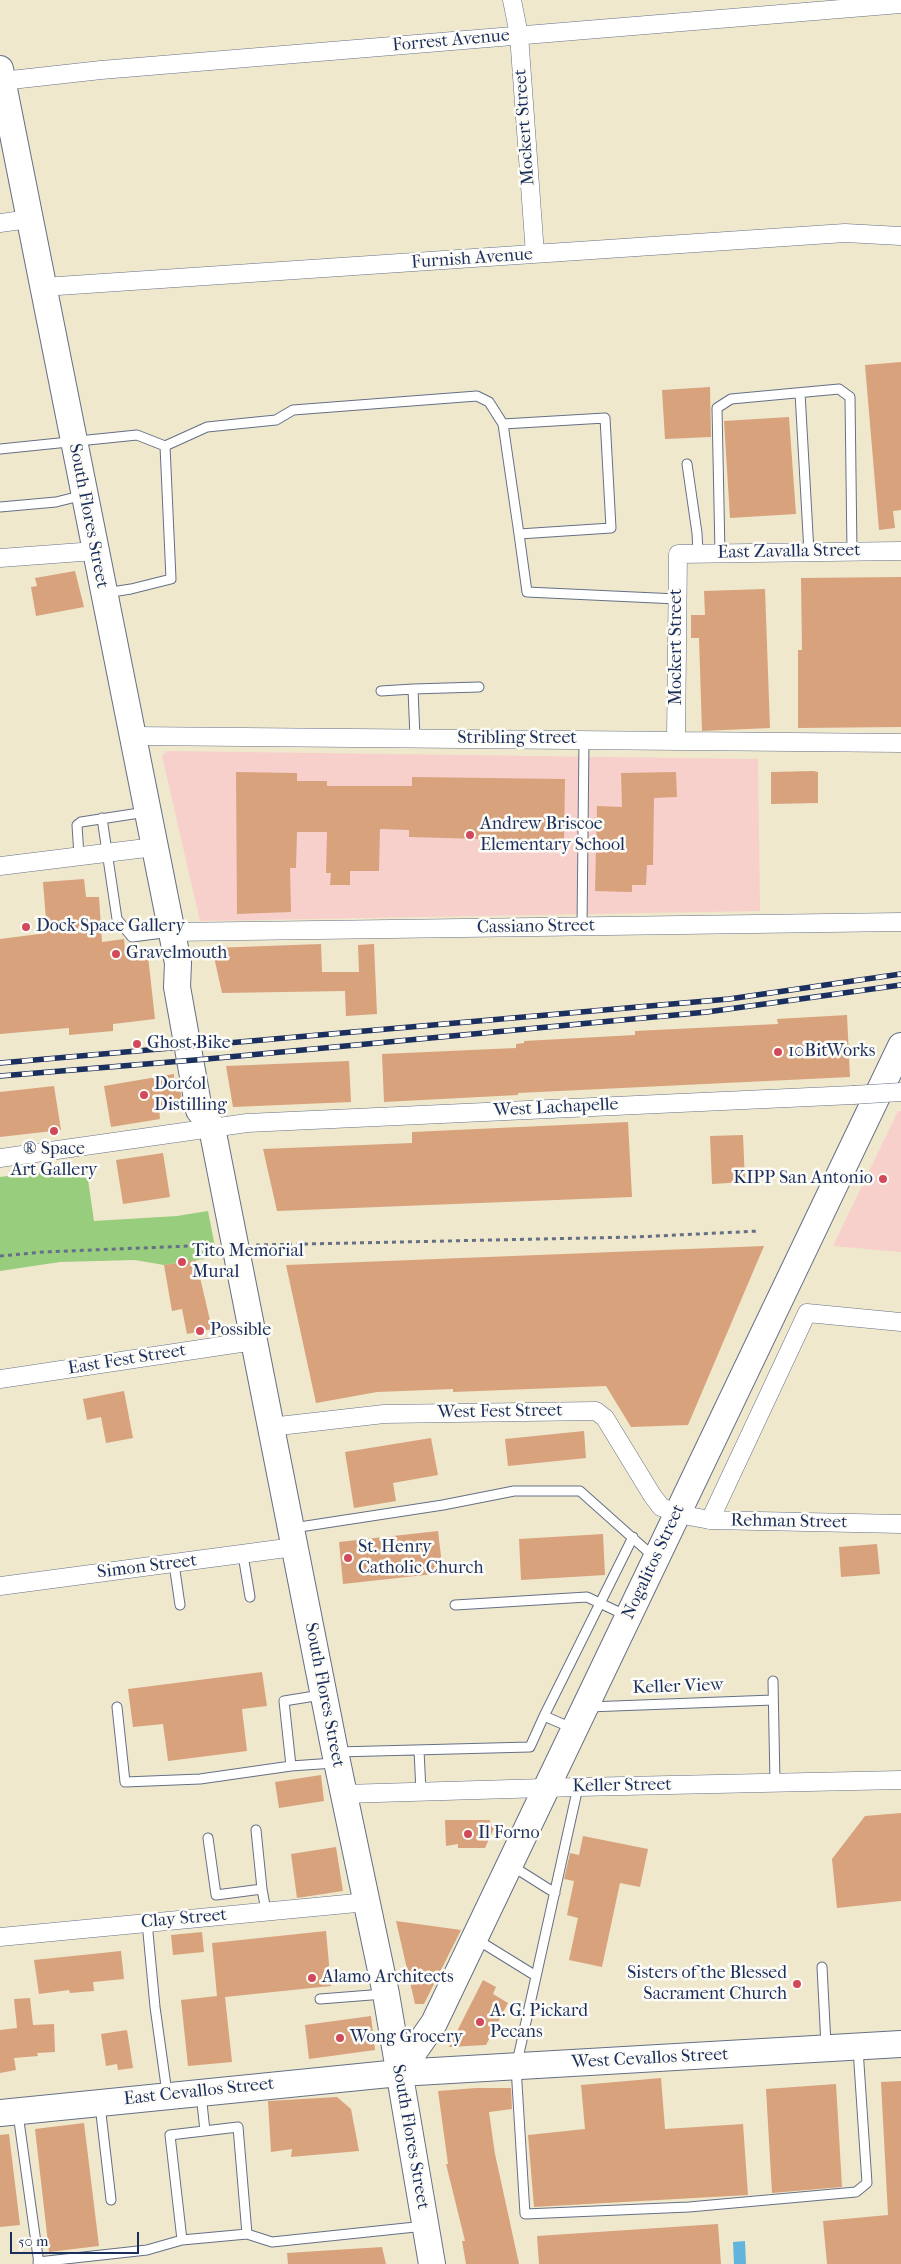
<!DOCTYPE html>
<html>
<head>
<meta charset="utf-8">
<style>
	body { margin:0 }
	#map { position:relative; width:901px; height:2264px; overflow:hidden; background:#efe8cd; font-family:"IM FELL French Canon",serif }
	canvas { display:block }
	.scale { position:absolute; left:10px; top:2232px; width:129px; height:22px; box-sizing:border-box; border:2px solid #1b2f5e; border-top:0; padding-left:6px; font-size:15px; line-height:18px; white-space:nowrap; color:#1b2f5e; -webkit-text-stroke:4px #fdfcf7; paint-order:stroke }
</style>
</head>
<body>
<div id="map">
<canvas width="901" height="2264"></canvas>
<div class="scale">50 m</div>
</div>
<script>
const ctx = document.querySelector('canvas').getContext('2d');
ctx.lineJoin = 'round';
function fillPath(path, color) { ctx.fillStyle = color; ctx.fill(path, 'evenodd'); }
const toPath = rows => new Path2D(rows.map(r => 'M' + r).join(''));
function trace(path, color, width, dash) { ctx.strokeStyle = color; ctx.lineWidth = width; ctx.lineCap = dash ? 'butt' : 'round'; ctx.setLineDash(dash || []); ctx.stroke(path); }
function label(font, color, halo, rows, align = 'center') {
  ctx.font = font + ' "IM FELL French Canon",serif'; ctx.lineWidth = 5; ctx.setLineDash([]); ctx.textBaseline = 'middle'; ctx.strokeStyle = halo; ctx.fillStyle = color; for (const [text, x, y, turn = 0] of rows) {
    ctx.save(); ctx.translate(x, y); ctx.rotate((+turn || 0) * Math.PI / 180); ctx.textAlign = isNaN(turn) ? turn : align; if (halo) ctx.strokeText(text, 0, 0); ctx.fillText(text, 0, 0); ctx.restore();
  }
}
const built = toPath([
	[167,751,758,759,760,911,200,921,162,756],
	[898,1111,901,1111,901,1252,833,1246]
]);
const green = toPath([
	[86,1166,94,1221,177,1216,208,1211,217,1257,164,1265,135,1260,60,1262,0,1271,0,1177]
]);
const water = toPath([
	[745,2241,746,2264,734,2264,733,2242]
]);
const building = toPath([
	[901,362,901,510,893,511,895,528,879,530,865,365],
	[710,387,711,437,665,439,662,390],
	[789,417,796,514,730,518,724,421],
	[75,571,84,607,36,616,31,587,37,586,35,578],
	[901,577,901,727,798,728,798,650,802,650,801,578],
	[765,589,770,728,702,731,699,638,691,638,691,615,705,615,704,591],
	[813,771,818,772,818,803,771,804,771,772],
	[236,772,297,773,297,781,327,781,327,786,412,786,412,777,565,779,564,846,516,845,516,840,409,837,409,830,380,829,379,871,350,871,350,885,330,885,331,873,326,873,327,832,297,832,296,868,290,868,291,912,237,914],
	[676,772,677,797,654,798,653,865,647,865,646,885,632,885,632,892,595,891,597,806,622,807,621,773],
	[84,879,86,897,99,897,102,942,124,939,125,950,147,947,155,1019,113,1024,113,1031,69,1035,69,1028,0,1034,0,939,47,933,43,882],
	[321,944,322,972,359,972,358,945,374,944,377,1014,346,1016,345,991,222,993,212,948],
	[847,1015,850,1077,518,1093,518,1095,384,1102,382,1054,516,1048,516,1044,524,1043,524,1041,635,1035,635,1031,778,1024,777,1019],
	[349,1061,351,1102,233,1107,226,1066],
	[174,1074,174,1079,178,1078,183,1105,159,1107,160,1119,111,1127,104,1086],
	[54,1086,61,1130,0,1137,0,1092],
	[628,1122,632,1197,277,1211,263,1149,412,1143,412,1132],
	[743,1135,745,1182,712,1184,710,1136],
	[163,1153,170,1197,123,1204,116,1160],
	[764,1246,688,1425,631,1427,606,1386,453,1392,453,1389,377,1392,316,1403,286,1265],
	[196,1260,212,1329,187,1334,182,1309,172,1311,164,1265],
	[124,1391,133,1438,106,1443,101,1417,87,1420,83,1399],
	[584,1431,586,1458,508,1466,505,1439],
	[431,1438,438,1475,393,1483,396,1501,354,1508,345,1452],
	[438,1531,443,1573,343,1584,339,1542],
	[603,1534,605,1575,521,1580,519,1539],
	[877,1544,880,1574,841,1577,839,1547],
	[262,1672,267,1706,242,1709,247,1751,168,1761,163,1724,133,1727,128,1689],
	[321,1775,324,1801,279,1808,275,1782],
	[901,1813,901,1901,837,1908,832,1859,865,1816],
	[445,1820,490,1820,489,1825,496,1824,485,1848,458,1848,458,1844,446,1846],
	[583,1836,648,1849,640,1887,620,1883,602,1967,569,1960,578,1918,567,1915,574,1881,564,1879,570,1853,579,1855],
	[336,1847,343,1891,297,1898,291,1854],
	[396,1921,461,1930,424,2004,415,2004],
	[326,1931,331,1986,225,1997,232,2062,188,2066,181,2000,217,1996,212,1943],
	[202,1932,204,1952,173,1955,171,1935],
	[121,1951,124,1979,93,1982,94,1991,70,1993,69,1990,39,1994,34,1960],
	[483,1980,496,1987,493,1994,508,2003,486,2045,449,2047],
	[30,1998,33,2025,54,2024,55,2052,37,2053,38,2056,14,2058,16,2070,0,2073,0,2030,17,2028,14,1999],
	[371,2016,375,2050,309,2059,305,2025],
	[127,2030,133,2068,118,2070,117,2064,106,2066,101,2034],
	[661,2078,665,2129,743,2124,748,2195,534,2207,528,2135,585,2129,581,2085],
	[901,2081,901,2264,827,2264,823,2221,888,2215,881,2082],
	[836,2084,842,2187,772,2193,766,2089],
	[476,2088,511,2088,512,2109,489,2112,495,2154,519,2264,466,2264,462,2241,465,2241,446,2164,448,2164,438,2091],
	[337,2097,351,2109,359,2151,291,2157,292,2149,271,2152,268,2101],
	[84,2123,99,2246,49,2252,35,2129],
	[9,2134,20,2225,0,2227,0,2135],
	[718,2224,721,2264,539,2264,537,2236],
	[382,2247,386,2264,288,2264,287,2253]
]);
const path = toPath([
	[256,1245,636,1237,759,1231],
	[0,1256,43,1252,214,1245]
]);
const lane = toPath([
	[800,393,809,552],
	[0,449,137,435,165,446],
	[687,464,697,533,698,553],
	[0,507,56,502,84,495],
	[519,534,611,528,605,418,503,424,519,534,527,592,677,599],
	[720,553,717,408,731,399,839,389,850,397,852,552],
	[105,593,131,589,171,579,165,446,207,427,276,420,293,410,477,396,489,402,503,424],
	[381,691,413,689],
	[415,738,413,689,479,687],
	[102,818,117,919,132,937,171,932],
	[79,856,77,825,81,822,146,812],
	[582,927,584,739],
	[293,1528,443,1505,514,1491,580,1491,654,1557],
	[243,1555,250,1597],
	[174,1564,180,1605],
	[455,1605,587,1597,625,1615],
	[773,1681,775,1783],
	[321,1695,284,1701,291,1766,334,1763],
	[117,1707,125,1782,200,1779,291,1766],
	[588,1707,773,1700],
	[572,1728,544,1716,633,1537],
	[419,1750,421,1792],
	[337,1752,530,1747,544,1716],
	[578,1787,516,2067,525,2214,689,2207,856,2192,867,2183,858,2049],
	[256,1830,262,1889],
	[208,1838,216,1895,262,1889,266,1911],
	[512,1866,555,1893],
	[147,1922,155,2007,167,2093],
	[476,1939,536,1976],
	[822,1967,826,2045],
	[320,1999,384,1994],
	[201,2094,205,2131],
	[100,2105,111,2200],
	[18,2114,39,2264],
	[182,2240,170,2135,238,2127,247,2234],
	[38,2262,147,2250,182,2240,247,2234,272,2242,425,2226]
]);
const street = toPath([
	[512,0,519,35,535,254],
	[2,81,101,70,901,4],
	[0,223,29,219],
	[43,287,845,233,901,236],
	[0,558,95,551],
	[133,736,901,743],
	[676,740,678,554,901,551],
	[0,866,154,847],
	[171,932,901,922],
	[0,1158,247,1123,853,1095],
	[0,1379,254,1341],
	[270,1427,384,1414,596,1411,605,1418,652,1495,661,1507,678,1514,710,1520,901,1524],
	[710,1520,807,1313,901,1322],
	[0,1586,294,1547],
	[344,1794,578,1787,901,1780],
	[0,1937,367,1902]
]);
const secondary = toPath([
	[0,69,178,963,177,987,199,1110,212,1127,214,1138,335,1752,386,1994,432,2264],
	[399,2073,434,2023,901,1046],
	[0,2113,399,2073,901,2044]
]);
const rail = toPath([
	[0,1063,729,999,901,974],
	[0,1076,207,1059,707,1012,901,985]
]);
const streetBridge = toPath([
	[853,1095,901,1092]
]);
const markers = [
	[470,835,5,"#d1495b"],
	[26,927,5,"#d1495b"],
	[116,954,5,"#d1495b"],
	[137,1044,5,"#d1495b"],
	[778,1052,5,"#d1495b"],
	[144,1095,5,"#d1495b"],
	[54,1131,5,"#d1495b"],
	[883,1179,5,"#d1495b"],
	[182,1262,5,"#d1495b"],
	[200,1331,5,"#d1495b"],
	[348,1558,5,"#d1495b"],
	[468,1834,5,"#d1495b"],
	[312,1978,5,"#d1495b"],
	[797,1984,5,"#d1495b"],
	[480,2022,5,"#d1495b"],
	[340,2038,5,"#d1495b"]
];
const streetNames = [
	["Forrest Avenue",451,41,-5],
	["Mockert Street",525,127,-94],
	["Furnish Avenue",472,259,-4],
	["South Flores Street",88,516,79],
	["East Zavalla Street",789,552,-1],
	["Mockert Street",677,647,-90],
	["Stribling Street",517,739],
	["Cassiano Street",536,927,-1],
	["West Lachapelle",556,1108,-3],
	["East Fest Street",127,1360,-9],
	["West Fest Street",500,1412,-1],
	["Rehman Street",789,1522,1],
	["Nogalitos Street",654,1562,-65],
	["Simon Street",147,1567,-7],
	["Keller View",678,1687,-2],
	["South Flores Street",324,1695,79],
	["Keller Street",622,1786,-1],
	["Clay Street",184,1919,-5],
	["West Cevallos Street",650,2059,-3],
	["East Cevallos Street",199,2092,-6],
	["South Flores Street",410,2137,80]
];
const poiNames = [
	["Andrew Briscoe",480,825],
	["Elementary School",480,846],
	["Dock Space Gallery",36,927],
	["Gravelmouth",126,954],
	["Ghost Bike",147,1044],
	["10BitWorks",788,1052],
	["Dorćol",154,1085],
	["Distilling",154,1106],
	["® Space",54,1150,"center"],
	["Art Gallery",54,1171,"center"],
	["KIPP San Antonio",873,1179,"right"],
	["Tito Memorial",192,1252],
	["Mural",192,1273],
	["Possible",210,1331],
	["St. Henry",358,1548],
	["Catholic Church",358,1569],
	["Il Forno",478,1834],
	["Sisters of the Blessed",787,1974,"right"],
	["Sacrament Church",787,1995,"right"],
	["Alamo Architects",322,1978],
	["A. G. Pickard",490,2012],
	["Pecans",490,2033],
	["Wong Grocery",350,2038]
];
fillPath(built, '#f7d0cc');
fillPath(green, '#98cd7e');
fillPath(water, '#61b5dd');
fillPath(building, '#d8a27d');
trace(lane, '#657085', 11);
trace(street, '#657085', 19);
trace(secondary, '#657085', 28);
trace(path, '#657085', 3, [4, 4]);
trace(lane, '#fff', 9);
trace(street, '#fff', 18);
trace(secondary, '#fff', 26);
trace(rail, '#1b2f5e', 5.5);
trace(rail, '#fdfcf7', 4, [11]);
trace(streetBridge, '#657085', 19, []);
trace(streetBridge, '#fff', 18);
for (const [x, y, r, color] of markers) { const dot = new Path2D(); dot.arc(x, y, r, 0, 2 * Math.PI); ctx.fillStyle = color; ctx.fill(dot); trace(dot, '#fdfcf7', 2); }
label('18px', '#1b2f5e', '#fdfcf7', streetNames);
label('18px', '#1b2f5e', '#fdfcf7', poiNames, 'left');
</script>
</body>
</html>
